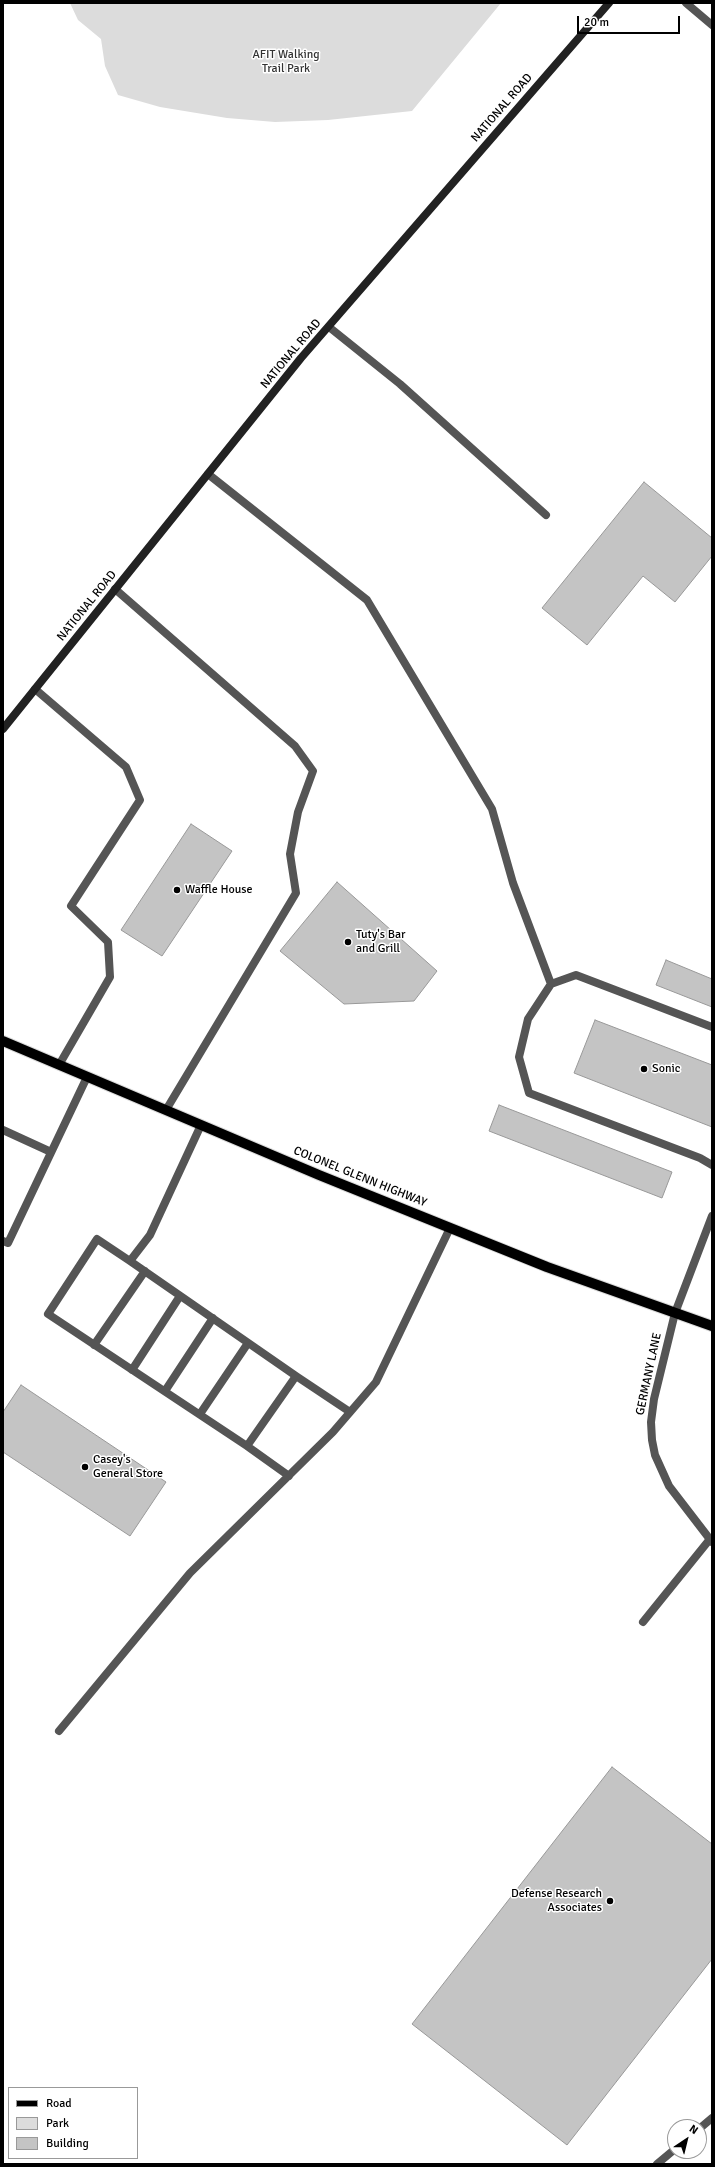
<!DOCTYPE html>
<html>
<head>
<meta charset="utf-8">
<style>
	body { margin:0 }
	#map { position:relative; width:715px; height:2167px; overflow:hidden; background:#fff; font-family:Signika,sans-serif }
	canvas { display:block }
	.frame { position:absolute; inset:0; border:4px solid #000; pointer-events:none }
	.legend { position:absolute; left:8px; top:2087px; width:130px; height:72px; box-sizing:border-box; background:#fff; border:1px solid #999; margin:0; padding:5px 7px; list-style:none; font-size:12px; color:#000 }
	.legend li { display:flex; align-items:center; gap:8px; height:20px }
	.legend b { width:20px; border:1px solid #999 }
	.north { position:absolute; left:667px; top:2119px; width:40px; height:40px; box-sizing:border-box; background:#fff; border:1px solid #999; border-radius:50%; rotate:35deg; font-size:11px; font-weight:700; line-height:16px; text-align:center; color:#000 }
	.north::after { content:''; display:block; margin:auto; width:14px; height:18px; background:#000; clip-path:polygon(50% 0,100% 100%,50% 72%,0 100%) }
	.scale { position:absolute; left:577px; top:16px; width:103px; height:18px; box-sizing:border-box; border:2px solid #000; border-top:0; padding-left:5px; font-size:12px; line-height:14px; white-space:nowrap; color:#000; -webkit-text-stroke:3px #fff; paint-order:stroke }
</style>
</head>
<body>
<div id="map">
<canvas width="715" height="2167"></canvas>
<div class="frame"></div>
<ul class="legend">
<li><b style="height:5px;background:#000"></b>Road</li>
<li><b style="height:11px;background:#dcdcdc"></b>Park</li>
<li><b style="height:11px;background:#c4c4c4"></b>Building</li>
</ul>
<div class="north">N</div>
<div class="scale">20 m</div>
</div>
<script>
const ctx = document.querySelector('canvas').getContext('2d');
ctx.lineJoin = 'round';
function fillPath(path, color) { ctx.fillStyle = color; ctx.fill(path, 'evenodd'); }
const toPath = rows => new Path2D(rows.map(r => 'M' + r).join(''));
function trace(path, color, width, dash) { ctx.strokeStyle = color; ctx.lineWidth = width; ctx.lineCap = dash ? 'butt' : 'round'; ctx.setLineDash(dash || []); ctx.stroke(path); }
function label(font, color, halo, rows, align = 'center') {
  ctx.font = font + ' Signika,sans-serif'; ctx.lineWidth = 3; ctx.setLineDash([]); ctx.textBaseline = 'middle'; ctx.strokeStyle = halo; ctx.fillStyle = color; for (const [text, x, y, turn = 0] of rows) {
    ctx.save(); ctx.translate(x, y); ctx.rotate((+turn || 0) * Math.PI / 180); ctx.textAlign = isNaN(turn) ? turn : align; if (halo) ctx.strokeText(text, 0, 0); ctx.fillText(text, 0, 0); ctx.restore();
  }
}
const green = toPath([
	[70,3,501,3,412,111,328,120,275,122,227,118,160,107,118,95,105,66,101,39,78,20]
]);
const building = toPath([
	[644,482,712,538,712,556,675,602,643,576,587,645,542,608,644,482],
	[191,824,232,851,162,956,121,930,191,824],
	[337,882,437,971,414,1001,344,1004,280,951,337,882],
	[666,960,712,979,712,1007,656,985,666,960],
	[595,1020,712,1065,712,1127,574,1073,595,1020],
	[499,1105,672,1172,662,1198,489,1131,499,1105],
	[21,1385,166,1482,130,1536,3,1452,3,1412,21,1385],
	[612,1767,712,1844,712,1959,567,2145,412,2024,612,1767]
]);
const service = toPath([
	[686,3,712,25],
	[329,327,400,384,546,515],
	[208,474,367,600,492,809,513,883,551,984],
	[115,589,295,746,313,771,298,812,290,854,296,893,166,1110],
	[35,689,126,767,140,800,71,906,108,942,110,977,59,1065],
	[712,1027,576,975,551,984,528,1019,519,1057,529,1093,700,1158,712,1165],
	[3,1130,51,1152],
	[3,1241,8,1243,87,1077],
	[130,1261,97,1239,48,1314,247,1446,296,1376,130,1261,150,1235,201,1125],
	[675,1313,712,1216],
	[94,1345,145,1271],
	[132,1370,180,1296],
	[296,1376,350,1412],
	[165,1391,213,1318],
	[200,1414,248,1343],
	[247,1446,289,1476],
	[643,1622,710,1539],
	[59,1731,190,1573,333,1432,376,1382,450,1228],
	[699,2129,712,2118],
	[657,2164,675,2149]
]);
const tertiary = toPath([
	[675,1313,654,1399,651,1422,652,1440,655,1455,669,1486,712,1542]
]);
const secondary = toPath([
	[3,729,301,358,609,3]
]);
const primary = toPath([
	[3,1041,319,1175,547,1267,712,1326]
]);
const markers = [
	[177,890,4,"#000"],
	[348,942,4,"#000"],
	[644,1069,4,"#000"],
	[85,1467,4,"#000"],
	[610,1901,4,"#000"]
];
const parkNames = [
	["AFIT Walking",286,55],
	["Trail Park",286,69]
];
const streetNames = [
	["NATIONAL ROAD",502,108,-49],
	["NATIONAL ROAD",291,354,-50],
	["NATIONAL ROAD",87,606,-51],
	["COLONEL GLENN HIGHWAY",360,1177,22],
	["GERMANY LANE",649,1374,-78]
];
const poiNames = [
	["Waffle House",185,890],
	["Tuty's Bar",356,935],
	["and Grill",356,949],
	["Sonic",652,1069],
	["Casey's",93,1460],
	["General Store",93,1474],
	["Defense Research",602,1894,"right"],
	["Associates",602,1908,"right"]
];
fillPath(green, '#dcdcdc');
fillPath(building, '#c4c4c4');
trace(building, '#999', 1);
trace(primary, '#dbdbdb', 12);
trace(service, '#555', 8);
trace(tertiary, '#555', 8);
trace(secondary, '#222', 8);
trace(primary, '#000', 10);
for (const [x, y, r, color] of markers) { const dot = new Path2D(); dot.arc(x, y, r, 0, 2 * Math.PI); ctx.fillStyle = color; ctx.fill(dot); trace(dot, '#fff', 1.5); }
label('12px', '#333', '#fff', parkNames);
label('12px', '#000', '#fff', streetNames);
label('12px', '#000', '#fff', poiNames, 'left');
</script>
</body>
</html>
